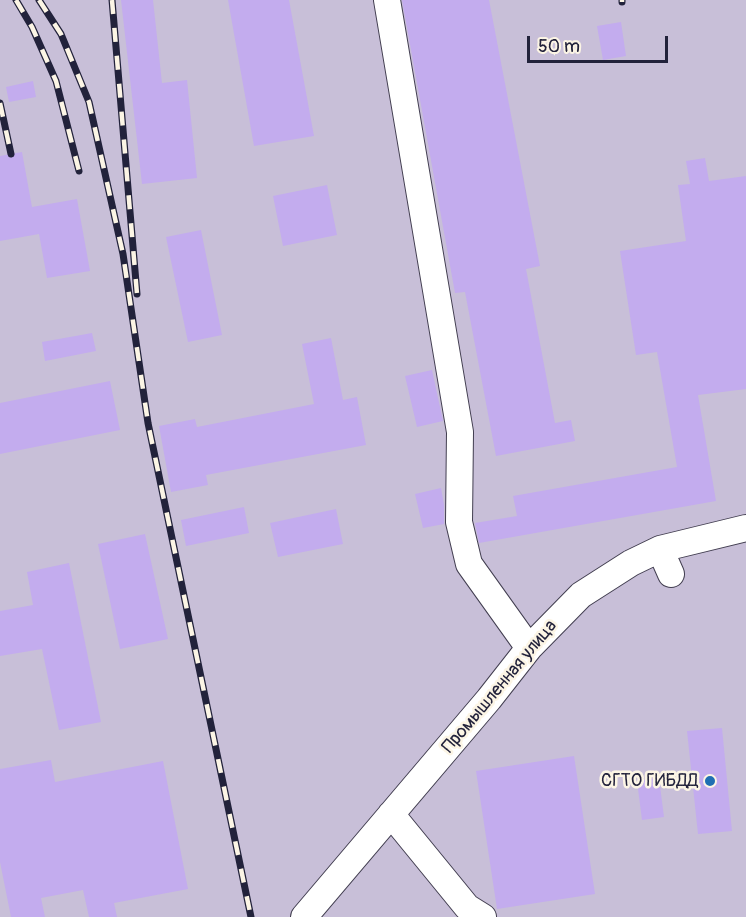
<!DOCTYPE html>
<html>
<head>
<meta charset="utf-8">
<style>
	body { margin:0 }
	#map { position:relative; width:746px; height:917px; overflow:hidden; background:#f5e0c4; font-family:Pangolin,sans-serif }
	canvas { display:block }
	.scale { position:absolute; left:527px; top:36px; width:141px; height:27px; box-sizing:border-box; border:3px solid #22223b; border-top:0; padding-left:8px; font-size:18px; line-height:21px; white-space:nowrap; color:#22223b; -webkit-text-stroke:4px #fcf5e5; paint-order:stroke }
</style>
</head>
<body>
<div id="map">
<canvas width="746" height="917"></canvas>
<div class="scale">50 m</div>
</div>
<script>
const ctx = document.querySelector('canvas').getContext('2d');
ctx.lineJoin = 'round';
function fillPath(path, color) { ctx.fillStyle = color; ctx.fill(path, 'evenodd'); }
const toPath = rows => new Path2D(rows.map(r => 'M' + r).join(''));
function trace(path, color, width, dash) { ctx.strokeStyle = color; ctx.lineWidth = width; ctx.lineCap = dash ? 'butt' : 'round'; ctx.setLineDash(dash || []); ctx.stroke(path); }
function label(font, color, halo, rows, align = 'center') {
  ctx.font = font + ' Pangolin,sans-serif'; ctx.lineWidth = 5; ctx.setLineDash([]); ctx.textBaseline = 'middle'; ctx.strokeStyle = halo; ctx.fillStyle = color; for (const [text, x, y, turn = 0] of rows) {
    ctx.save(); ctx.translate(x, y); ctx.rotate((+turn || 0) * Math.PI / 180); ctx.textAlign = isNaN(turn) ? turn : align; if (halo) ctx.strokeText(text, 0, 0); ctx.fillText(text, 0, 0); ctx.restore();
  }
}
const industrial = toPath([
	[0,0,746,0,746,917,0,917]
]);
const building = toPath([
	[121,0,153,0,162,83,187,80,197,178,142,184],
	[228,0,289,0,314,136,254,146],
	[402,0,489,0,540,266,526,269,555,423,571,420,575,441,496,456,465,292,455,293],
	[621,22,626,56,603,60,597,26],
	[33,81,36,97,9,102,6,87],
	[22,152,32,207,77,199,90,271,47,278,39,234,0,241,0,156],
	[705,158,709,181,746,176,746,389,698,395,716,501,479,543,475,523,517,516,513,496,677,467,657,352,636,355,620,251,686,241,678,185,690,184,686,161],
	[327,185,337,235,283,246,273,196],
	[201,230,222,335,188,342,166,237],
	[92,333,96,351,45,361,42,342],
	[331,338,343,400,357,397,366,445,206,475,208,485,171,492,159,426,195,419,197,427,314,404,302,344],
	[432,370,443,421,417,427,405,376],
	[110,381,120,430,0,454,0,403],
	[441,488,444,505,444,524,423,528,415,494],
	[244,507,249,533,186,546,181,520],
	[336,509,343,544,278,557,270,523],
	[145,534,168,639,120,649,98,544],
	[69,563,101,722,59,730,42,649,0,656,0,611,33,605,27,572],
	[722,728,732,831,698,834,687,731],
	[574,756,595,894,497,909,476,771],
	[51,760,55,782,163,761,188,889,114,903,117,917,89,917,83,890,41,898,45,917,11,917,0,862,0,769],
	[659,778,664,817,642,820,637,781]
]);
const minor = toPath([
	[387,0,460,432,459,522,469,564,529,648],
	[660,549,671,574],
	[391,814,467,907,483,917],
	[304,917,489,699,529,648,581,595,631,563,660,549,746,528]
]);
const rail = toPath([
	[16,0,32,27,56,81,79,171],
	[39,0,61,34,89,102,123,254,148,423,251,917],
	[112,0,137,294],
	[622,0,622,2],
	[0,103,11,154]
]);
const markers = [
	[710,781,6,"#1f6fb2"]
];
const streetNames = [
	["Промышленная улица",500,687,-50]
];
const poiNames = [
	["СГТО ГИБДД",698,781]
];
fillPath(industrial, '#c8bfd8');
fillPath(building, '#c3acee');
trace(minor, '#423e50', 28);
trace(minor, '#fff', 26);
trace(rail, '#22223b', 7);
trace(rail, '#fcf5e5', 4.5, [14]);
for (const [x, y, r, color] of markers) { const dot = new Path2D(); dot.arc(x, y, r, 0, 2 * Math.PI); ctx.fillStyle = color; ctx.fill(dot); trace(dot, '#fcf5e5', 2); }
label('18px', '#22223b', '#fcf5e5', streetNames);
label('18px', '#22223b', '#fcf5e5', poiNames, 'right');
</script>
</body>
</html>
